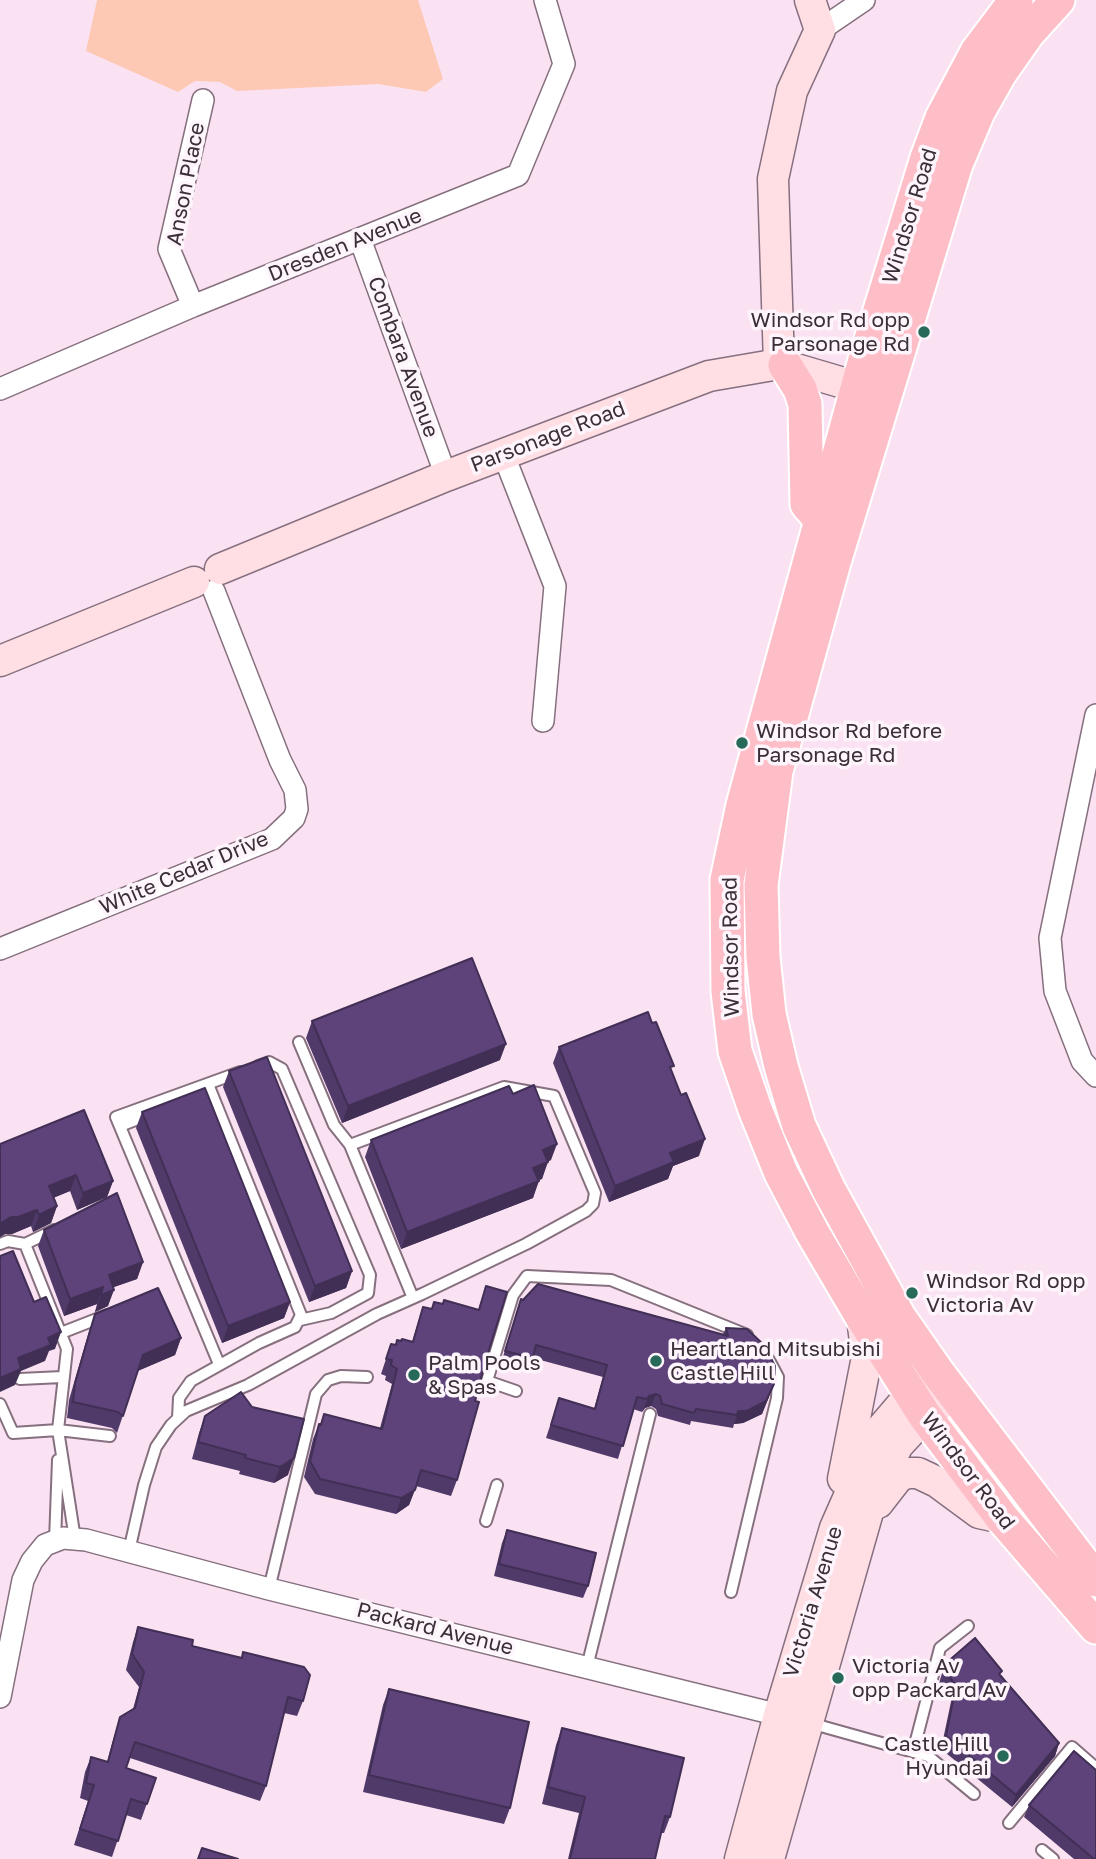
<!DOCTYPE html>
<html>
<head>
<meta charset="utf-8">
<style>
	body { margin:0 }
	canvas { display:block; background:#fbe2f3 }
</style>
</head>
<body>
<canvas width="1096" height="1859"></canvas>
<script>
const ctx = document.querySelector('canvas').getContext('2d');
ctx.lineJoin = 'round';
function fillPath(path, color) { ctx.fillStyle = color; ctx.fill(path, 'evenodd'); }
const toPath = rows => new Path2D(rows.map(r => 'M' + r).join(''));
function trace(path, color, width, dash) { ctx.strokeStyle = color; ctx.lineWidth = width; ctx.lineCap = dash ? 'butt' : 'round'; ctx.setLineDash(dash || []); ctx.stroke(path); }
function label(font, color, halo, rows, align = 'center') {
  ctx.font = font + ' "Golos Text",sans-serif'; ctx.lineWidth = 7; ctx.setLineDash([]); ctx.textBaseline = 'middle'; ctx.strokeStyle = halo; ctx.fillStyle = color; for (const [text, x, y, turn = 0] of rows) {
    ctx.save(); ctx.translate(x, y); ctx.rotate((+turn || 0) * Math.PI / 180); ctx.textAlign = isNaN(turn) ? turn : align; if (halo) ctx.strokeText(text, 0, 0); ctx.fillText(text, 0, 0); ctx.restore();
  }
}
const green = toPath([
	[97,0,418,0,443,79,426,92,378,84,237,91,220,82,195,81,178,92,86,51]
]);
const lane = toPath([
	[299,1042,334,1125,350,1145],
	[258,1066,269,1062,282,1069,370,1275,368,1293,331,1313,300,1320],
	[120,1126,153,1113],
	[0,1244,8,1241,25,1244,67,1349,58,1430,75,1539],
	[25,1244,54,1230],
	[61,1333,107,1315],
	[219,1364,116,1117,240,1072],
	[20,1379,62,1377],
	[516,1391,487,1381,513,1295,527,1276,611,1280,747,1335],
	[0,1404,13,1433,58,1430,110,1436],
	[178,1418,179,1398,191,1381,259,1343,295,1327,301,1315,208,1084],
	[486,1521,497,1485],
	[55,1541,58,1460],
	[129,1551,144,1485,156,1447,171,1425,186,1411,248,1385,377,1314,422,1294,526,1244,586,1211,593,1204,595,1193,554,1096,504,1087,350,1145,413,1298],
	[269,1589,316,1394,328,1380,341,1376,367,1377],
	[731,1592,777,1398,778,1377,769,1360],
	[587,1667,650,1414],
	[810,1723,928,1756,974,1794],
	[913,1752,940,1648,968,1626],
	[1009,1823,1072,1747,1096,1768],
	[1042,1850,1053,1859]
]);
const street = toPath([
	[820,30,864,0],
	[360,239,446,476],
	[193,306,169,249,203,100],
	[0,389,193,306,518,175,564,64,545,0],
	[504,456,555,586,543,721],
	[1096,715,1050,938,1055,991,1082,1061,1096,1076],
	[0,949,272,839,294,818,297,809,295,790,280,760,214,591],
	[0,1697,23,1580,32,1561,45,1545,63,1538,86,1540,269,1589,779,1715]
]);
const secondary = toPath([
	[779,364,773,179,792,91,820,30,810,0],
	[220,569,446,476,709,376,779,364,881,394],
	[0,661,194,582],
	[843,1479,867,1357,862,1318],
	[878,1503,899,1476,909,1473,918,1473,937,1482,979,1513,1002,1518],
	[740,1859,779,1715,835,1528,876,1435,911,1394,929,1380],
	[769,1859,874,1491,898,1445,925,1416,953,1394]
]);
const primary = toPath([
	[1016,0,977,52,942,118,927,158,866,356,743,805,727,880,728,991,735,1051,755,1109,781,1173,812,1232,862,1317,925,1416,1002,1518,1096,1627],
	[1058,0,1028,33,1000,73,978,112,956,164,834,562,776,771,761,885,763,957,769,1014,781,1066,799,1126,829,1190,899,1317,938,1373,1096,1580],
	[785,365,800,389,805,404,807,504,822,521]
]);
const wall = toPath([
	[312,1021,500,1060,342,1123,306,1038],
	[559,1047,671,1072,699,1156,673,1166,668,1179,609,1202,553,1063],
	[229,1071,352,1271,346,1288,309,1302,223,1087],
	[513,1094,551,1160,547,1162,542,1179,538,1180,533,1198,401,1249,365,1157,371,1140],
	[142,1112,290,1302,284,1318,222,1343,136,1128],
	[0,1144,113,1181,107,1197,77,1210,70,1191,53,1198,57,1206,51,1223,33,1232,31,1226,12,1234,5,1234,0,1237],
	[44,1230,143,1262,137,1279,113,1287,108,1306,95,1312,97,1304,64,1316,38,1246],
	[486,1286,485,1363,457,1480,451,1496,416,1486,409,1505,396,1514,315,1494,304,1477,313,1439,319,1424,320,1424,324,1414,380,1428,392,1384,385,1380,386,1376,381,1374,391,1344,395,1345,412,1342,423,1307,432,1309,434,1302,478,1310],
	[521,1299,723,1334,726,1328,769,1397,762,1414,743,1423,734,1424,733,1428,691,1421,690,1425,658,1416,656,1409,651,1406,645,1408,642,1412,633,1409,618,1459,546,1438,559,1398,594,1409,603,1377,533,1358,529,1371,501,1363],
	[95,1314,181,1338,175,1355,138,1371,117,1433,112,1428,67,1418,69,1400,89,1331],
	[252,1407,288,1475,274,1483,239,1474,240,1471,192,1459,199,1433,205,1416],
	[507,1530,588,1586,583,1598,494,1576,502,1543],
	[138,1627,192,1646,241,1658,243,1652,303,1701,297,1716,284,1713,266,1786,260,1801,130,1758,126,1768,156,1778,141,1820,126,1815,112,1857,74,1845,88,1801,80,1798,85,1772,91,1757,107,1762,115,1733,120,1717,133,1709,139,1687,126,1670,133,1642],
	[945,1664,1001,1675,1059,1743,1055,1756,1012,1807,941,1749,952,1697,939,1683],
	[389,1689,510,1808,504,1824,363,1792,383,1705],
	[562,1728,670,1817,664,1833,661,1833,655,1859,568,1859,579,1813,542,1804,556,1745],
	[1029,1805,1096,1859,1074,1859,1024,1817]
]);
const shadedWall = toPath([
	[506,1044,500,1060,342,1123,348,1106],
	[705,1139,699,1156,673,1166,668,1179,609,1202,615,1186,670,1153],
	[557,1144,551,1160,537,1166,543,1150],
	[548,1162,542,1179,527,1184,533,1168],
	[76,1175,70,1191,43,1202,49,1186],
	[113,1181,107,1197,77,1210,83,1193],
	[539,1181,533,1198,401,1249,407,1232],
	[57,1206,51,1223,33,1232,39,1215],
	[37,1210,31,1226,12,1234,5,1234,0,1237,0,1224,11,1217],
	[143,1262,137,1279,103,1291,109,1275],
	[352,1271,346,1288,309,1302,315,1286],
	[103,1287,97,1304,64,1316,70,1299],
	[114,1290,108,1306,95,1312,101,1295],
	[290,1302,284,1318,222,1343,228,1326],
	[61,1332,55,1349,49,1351,45,1361,21,1371,15,1385,0,1392,0,1378,18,1358,48,1338],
	[181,1338,175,1355,137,1371,143,1355],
	[774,1384,762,1414,743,1423,734,1424,738,1411],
	[656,1394,651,1406,645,1408,642,1412,649,1396],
	[294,1458,288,1475,274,1483,280,1467],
	[415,1490,409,1505,396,1514,401,1498],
	[1059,1743,1055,1756,1012,1807,1016,1795]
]);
const building = toPath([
	[472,958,506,1044,348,1106,312,1021,472,958],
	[648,1012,652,1023,656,1022,674,1066,670,1067,681,1095,686,1093,705,1139,670,1153,674,1162,615,1186,559,1047,648,1012],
	[267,1057,352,1271,315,1286,229,1071,267,1057],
	[534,1085,557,1144,543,1150,548,1162,533,1168,539,1181,407,1232,371,1140,509,1086,513,1094,534,1085],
	[205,1088,290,1302,228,1326,142,1112,205,1088],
	[84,1110,113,1181,83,1193,76,1175,49,1186,57,1206,39,1215,37,1210,18,1217,11,1217,0,1224,0,1144,84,1110],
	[117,1193,143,1262,109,1275,114,1290,101,1295,103,1287,70,1299,44,1230,117,1193],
	[13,1251,34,1302,46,1297,61,1332,48,1338,51,1345,18,1358,21,1369,0,1378,0,1256,13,1251],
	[538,1284,728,1336,726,1328,747,1329,764,1345,775,1366,774,1384,766,1401,747,1411,738,1411,737,1415,696,1409,694,1413,662,1404,660,1396,656,1394,649,1396,647,1399,637,1397,623,1446,551,1425,559,1398,595,1409,607,1365,536,1345,533,1358,505,1351,521,1299,523,1300,538,1284],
	[486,1286,507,1292,485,1363,475,1401,479,1402,457,1480,421,1470,415,1490,401,1498,320,1479,310,1461,319,1424,321,1425,324,1414,382,1429,397,1369,391,1365,392,1360,386,1359,391,1344,396,1345,397,1340,401,1341,402,1339,413,1342,423,1307,432,1309,434,1302,443,1304,444,1300,479,1310,486,1286],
	[158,1288,181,1338,143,1355,123,1416,118,1412,73,1402,75,1383,95,1314,158,1288],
	[241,1392,252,1407,304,1419,294,1458,280,1467,245,1458,246,1455,198,1442,205,1416,241,1392],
	[507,1530,596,1553,588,1586,499,1564,507,1530],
	[138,1627,193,1640,192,1646,242,1658,243,1652,304,1667,310,1675,303,1701,288,1697,266,1786,135,1742,126,1768,156,1778,147,1804,131,1799,118,1841,80,1829,94,1785,86,1783,91,1757,108,1762,120,1717,135,1708,144,1672,132,1654,138,1627],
	[975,1638,1002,1671,999,1674,1059,1743,1016,1795,946,1736,956,1685,944,1671,945,1664,975,1638],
	[389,1689,529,1722,510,1808,369,1775,389,1689],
	[562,1728,684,1758,670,1817,665,1816,655,1859,570,1859,585,1797,548,1787,562,1728],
	[1074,1751,1096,1770,1096,1859,1094,1859,1029,1805,1074,1751],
	[202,1848,238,1859,198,1859,202,1848]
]);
const markers = [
	[924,332,7,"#286a5a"],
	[742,743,7,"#286a5a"],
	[912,1293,7,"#286a5a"],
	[656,1361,7,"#286a5a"],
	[414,1375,7,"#286a5a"],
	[838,1678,7,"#286a5a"],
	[1003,1756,7,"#286a5a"]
];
const streetNames = [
	["Anson Place",186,184,-79],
	["Windsor Road",910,216,-73],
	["Dresden Avenue",345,245,-22],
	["Combara Avenue",403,357,70],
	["Parsonage Road",548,437,-21],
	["White Cedar Drive",184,873,-23],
	["Windsor Road",731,947,-91],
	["Windsor Road",968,1471,53],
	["Victoria Avenue",813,1602,-73],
	["Packard Avenue",435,1629,14]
];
const poiNames = [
	["Windsor Rd opp",910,320,"right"],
	["Parsonage Rd",910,344,"right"],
	["Windsor Rd before",756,731],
	["Parsonage Rd",756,755],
	["Windsor Rd opp",926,1281],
	["Victoria Av",926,1305],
	["Heartland Mitsubishi",670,1349],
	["Castle Hill",670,1373],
	["Palm Pools",428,1363],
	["& Spas",428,1387],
	["Victoria Av",852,1666],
	["opp Packard Av",852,1690],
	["Castle Hill",989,1744,"right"],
	["Hyundai",989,1768,"right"]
];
fillPath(green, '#fdc9b5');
trace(lane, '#86707f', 14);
trace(street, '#86707f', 24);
trace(secondary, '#86707f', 33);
trace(primary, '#fff', 37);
trace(lane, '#fff', 10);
trace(street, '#fff', 21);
trace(secondary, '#ffdfe4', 30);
trace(primary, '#febec8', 33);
fillPath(wall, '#503a69');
fillPath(shadedWall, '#412f55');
fillPath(building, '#5d437a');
trace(building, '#412f55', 2);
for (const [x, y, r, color] of markers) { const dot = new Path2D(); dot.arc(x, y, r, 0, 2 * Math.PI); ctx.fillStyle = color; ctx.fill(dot); trace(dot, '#fef4fb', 2.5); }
label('21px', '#392f36', '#fef4fb', streetNames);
label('21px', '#392f36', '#fef4fb', poiNames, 'left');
</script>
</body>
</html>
